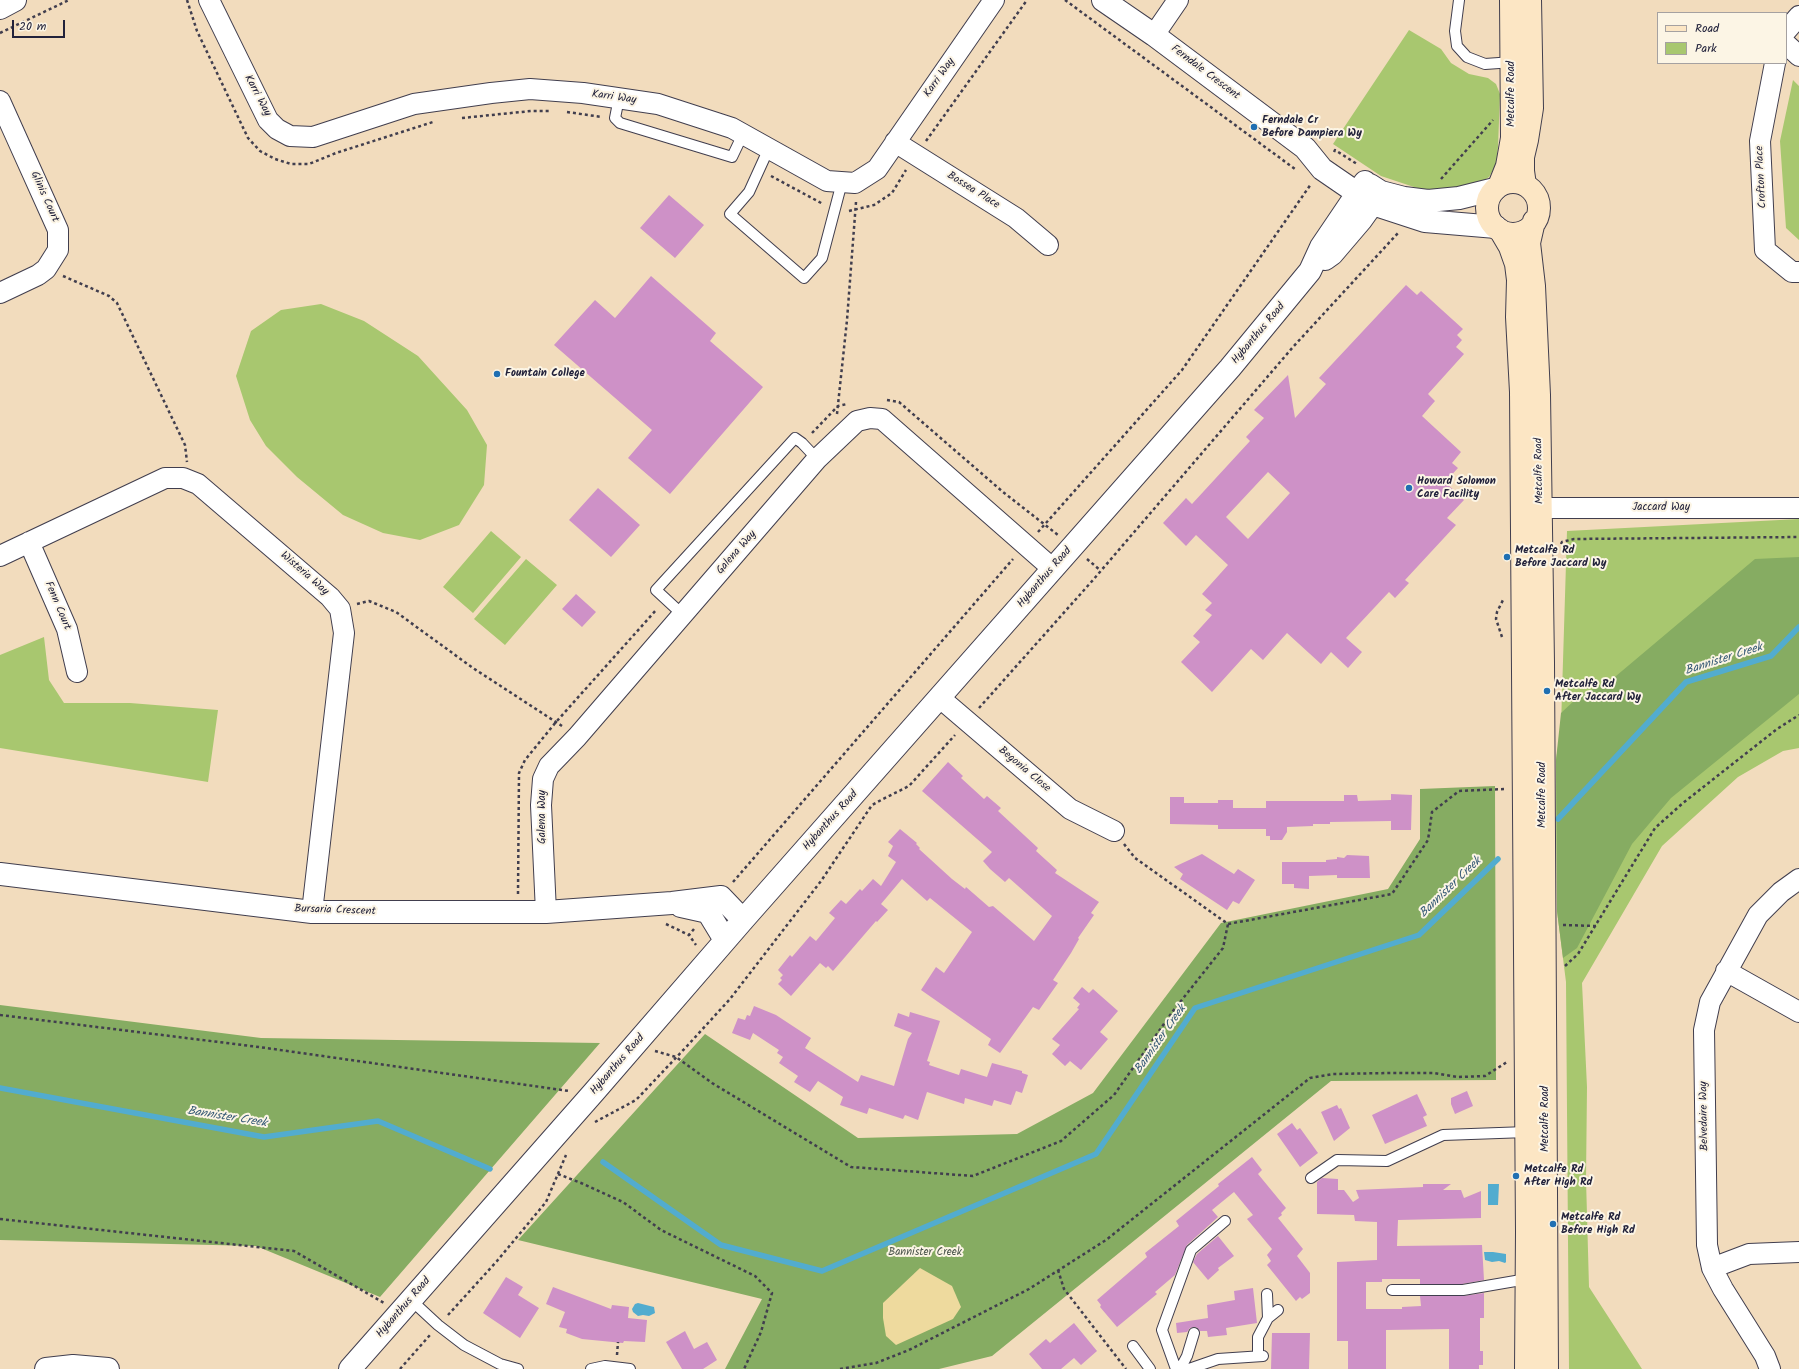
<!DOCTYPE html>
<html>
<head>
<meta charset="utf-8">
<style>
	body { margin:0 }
	#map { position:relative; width:1799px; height:1369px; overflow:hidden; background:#f2dcbd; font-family:Kalam,sans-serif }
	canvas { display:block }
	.legend { position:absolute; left:1657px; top:12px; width:130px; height:52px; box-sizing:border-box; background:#fcf5e5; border:1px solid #a5a1a1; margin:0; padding:5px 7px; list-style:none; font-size:12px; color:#22223b }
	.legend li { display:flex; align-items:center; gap:8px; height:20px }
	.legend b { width:20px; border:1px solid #a5a1a1 }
	.scale { position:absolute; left:12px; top:20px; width:53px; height:18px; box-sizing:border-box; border:2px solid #22223b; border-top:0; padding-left:5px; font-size:12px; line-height:14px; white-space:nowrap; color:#22223b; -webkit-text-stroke:3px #fcf5e5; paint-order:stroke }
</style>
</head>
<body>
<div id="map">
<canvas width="1799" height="1369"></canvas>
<ul class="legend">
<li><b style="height:5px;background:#fce6c4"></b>Road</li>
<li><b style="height:11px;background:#a8c76f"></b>Park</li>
</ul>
<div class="scale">20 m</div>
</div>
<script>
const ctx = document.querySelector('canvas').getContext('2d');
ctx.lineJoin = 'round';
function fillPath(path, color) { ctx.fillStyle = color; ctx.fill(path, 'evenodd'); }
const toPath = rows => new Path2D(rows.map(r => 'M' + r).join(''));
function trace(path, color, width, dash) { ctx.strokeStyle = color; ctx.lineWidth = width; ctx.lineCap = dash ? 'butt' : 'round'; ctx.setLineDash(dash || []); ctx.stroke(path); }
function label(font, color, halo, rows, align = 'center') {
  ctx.font = font + ' Kalam,sans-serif'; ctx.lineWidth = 4; ctx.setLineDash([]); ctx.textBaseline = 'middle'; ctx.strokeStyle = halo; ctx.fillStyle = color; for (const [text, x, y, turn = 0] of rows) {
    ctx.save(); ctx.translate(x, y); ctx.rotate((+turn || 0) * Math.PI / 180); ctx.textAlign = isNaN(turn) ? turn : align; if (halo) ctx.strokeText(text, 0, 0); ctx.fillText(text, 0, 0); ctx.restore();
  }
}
const green = toPath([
	[1409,30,1441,49,1451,63,1469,74,1488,78,1496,84,1500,94,1498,147,1496,165,1489,177,1480,183,1439,194,1414,187,1381,176,1333,144],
	[1793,80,1799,86,1799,240,1786,228,1780,141],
	[321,304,364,321,418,356,467,410,487,445,484,485,459,525,420,540,383,533,343,515,297,477,266,446,250,420,236,376,251,331,281,310],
	[1799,519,1799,748,1783,751,1738,777,1662,846,1582,983,1587,1087,1586,1179,1589,1287,1642,1369,1569,1369,1566,982,1557,911,1556,760,1561,726,1567,531],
	[491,531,521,557,473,613,443,587],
	[526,559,557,585,505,645,474,619],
	[44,637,49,680,64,703,130,703,218,710,208,782,0,748,0,655]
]);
const forest = toPath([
	[1799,557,1799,694,1671,798,1632,844,1577,948,1563,958,1557,911,1556,760,1561,713,1577,698,1616,676,1755,559],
	[1495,786,1496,1080,1331,1081,992,1356,939,1369,725,1369,762,1299,518,1240,705,1034,858,1138,1017,1134,1093,1093,1221,923,1388,889,1420,839,1420,789],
	[0,1005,261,1038,600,1043,380,1297,256,1246,0,1240]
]);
const sand = toPath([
	[920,1268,952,1286,961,1307,953,1319,896,1345,886,1336,883,1318,883,1303]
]);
const water = toPath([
	[1488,1184,1499,1184,1498,1205,1488,1205],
	[1484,1252,1493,1252,1506,1254,1506,1262,1505,1263,1499,1261,1492,1262,1485,1260],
	[638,1303,654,1307,655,1313,649,1316,643,1315,638,1316,633,1312,632,1309,635,1304]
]);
const stream = toPath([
	[1558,819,1686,682,1771,656,1799,627],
	[0,1088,264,1137,378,1121,490,1169],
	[603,1162,721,1245,822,1271,1096,1154,1195,1008,1419,935,1498,859]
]);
const building = toPath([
	[669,195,704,225,675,258,640,228],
	[651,276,716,333,710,341,763,387,670,494,628,458,652,430,554,345,595,300,615,318],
	[1406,285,1417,295,1421,291,1463,329,1457,335,1462,340,1456,347,1464,354,1428,394,1435,401,1422,416,1461,452,1452,463,1458,468,1445,482,1464,500,1447,518,1456,525,1405,580,1409,583,1395,598,1389,592,1346,638,1362,652,1348,668,1331,652,1321,664,1287,633,1263,660,1251,649,1212,692,1181,662,1200,642,1193,636,1212,615,1205,610,1212,603,1202,594,1228,565,1196,535,1186,546,1163,523,1186,498,1192,504,1250,441,1246,437,1264,418,1254,410,1288,375,1295,418,1326,384,1319,378],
	[1268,472,1290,493,1248,539,1226,517],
	[598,488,640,525,611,557,569,520],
	[576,594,596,612,582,627,562,609],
	[948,762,963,776,961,778,984,799,987,796,1001,808,998,811,1038,848,1036,851,1057,870,1055,873,1099,902,1091,913,1094,915,1078,938,1079,939,1071,953,1053,980,1058,983,1039,1010,1033,1007,1000,1053,988,1045,991,1039,921,990,936,967,944,973,972,932,930,898,927,901,902,879,881,904,888,910,877,922,876,921,833,971,828,966,826,968,820,963,791,996,778,984,782,980,780,978,783,975,778,970,790,955,792,957,810,936,816,941,835,918,829,913,841,900,846,904,860,889,862,891,873,879,881,886,896,862,888,856,893,846,888,842,900,829,917,843,916,844,920,848,919,849,952,879,965,889,966,887,989,907,993,906,1034,941,1052,916,1009,878,1005,882,990,869,983,861,992,852,922,791],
	[1391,794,1412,795,1411,830,1391,830,1391,821,1330,822,1330,824,1313,824,1313,826,1287,827,1287,832,1282,840,1270,840,1270,836,1266,836,1266,829,1218,829,1218,825,1170,824,1170,797,1184,797,1184,803,1218,803,1218,800,1233,800,1233,808,1266,808,1266,801,1344,801,1344,795,1357,795,1358,801,1391,800],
	[1202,854,1234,874,1238,869,1255,880,1239,904,1233,901,1227,910,1180,879,1183,874,1174,867],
	[1347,855,1369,856,1370,878,1337,878,1337,875,1309,876,1309,889,1294,888,1294,884,1282,884,1282,862,1326,862,1326,860,1337,859,1337,857,1344,858],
	[1082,987,1089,993,1093,989,1118,1011,1100,1032,1108,1039,1081,1070,1070,1061,1065,1066,1052,1054,1060,1045,1052,1039,1079,1009,1077,1008,1080,1004,1073,998],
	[754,1006,776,1015,811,1038,805,1048,858,1082,861,1075,894,1086,908,1039,912,1033,894,1026,898,1013,909,1017,910,1012,940,1021,927,1061,930,1062,929,1065,959,1075,961,1069,987,1077,992,1063,1022,1071,1022,1073,1028,1075,1022,1093,1016,1091,1011,1105,994,1100,992,1106,965,1098,964,1104,927,1092,918,1120,905,1115,903,1119,869,1108,867,1114,840,1105,843,1097,818,1081,810,1092,794,1082,798,1076,779,1063,783,1057,777,1053,779,1050,753,1033,750,1040,732,1033,738,1018,745,1020,747,1015,750,1016],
	[1467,1091,1473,1106,1455,1114,1451,1104,1451,1098],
	[1417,1094,1427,1115,1423,1117,1427,1126,1385,1144,1372,1115],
	[1337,1105,1339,1109,1341,1108,1350,1128,1334,1141,1321,1112],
	[1292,1123,1297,1130,1300,1128,1318,1153,1300,1167,1277,1134],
	[1252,1157,1262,1170,1258,1174,1286,1208,1281,1213,1282,1215,1278,1218,1303,1249,1297,1256,1310,1273,1310,1293,1302,1299,1300,1297,1296,1301,1267,1265,1271,1261,1267,1255,1272,1249,1247,1219,1253,1215,1234,1192,1212,1210,1218,1217,1187,1245,1175,1275,1155,1292,1157,1294,1117,1327,1100,1307,1101,1305,1097,1300,1147,1257,1145,1253,1179,1226,1176,1221,1219,1186,1218,1184],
	[1322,1178,1338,1179,1338,1190,1344,1190,1353,1202,1359,1198,1356,1190,1423,1187,1423,1184,1451,1184,1443,1190,1461,1190,1464,1198,1481,1191,1481,1218,1398,1220,1397,1246,1482,1245,1484,1280,1462,1284,1420,1284,1420,1279,1382,1279,1382,1282,1366,1282,1366,1309,1402,1309,1402,1307,1421,1306,1420,1296,1463,1296,1484,1293,1484,1318,1480,1318,1480,1351,1483,1351,1483,1365,1479,1365,1479,1369,1449,1369,1449,1329,1386,1330,1386,1369,1348,1369,1348,1341,1337,1341,1337,1262,1377,1260,1377,1222,1355,1221,1354,1215,1317,1214,1317,1182],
	[1218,1236,1234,1256,1218,1268,1219,1270,1208,1280,1193,1262,1197,1254],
	[506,1277,523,1287,518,1295,539,1308,520,1338,483,1313],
	[553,1287,611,1309,612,1305,629,1307,628,1318,647,1320,645,1342,624,1341,623,1343,582,1339,566,1333,567,1329,559,1327,565,1312,546,1304],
	[1253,1288,1257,1323,1226,1328,1227,1335,1208,1337,1207,1331,1200,1331,1196,1327,1190,1328,1187,1332,1177,1333,1176,1323,1208,1318,1207,1305,1235,1300,1234,1291],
	[1074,1323,1097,1351,1081,1365,1074,1358,1061,1369,1042,1369,1029,1354,1046,1339,1050,1343],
	[685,1331,694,1349,707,1342,717,1360,703,1369,682,1369,666,1342],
	[1272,1333,1310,1333,1309,1369,1271,1369]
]);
const path = toPath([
	[187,0,197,31,248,138,260,151,275,159,291,164,309,164,336,153,433,122],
	[1065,0,1295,169],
	[0,33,69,0],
	[567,112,602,117],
	[462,118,531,111,551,111],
	[926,141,1027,0],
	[1334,152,1335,150,1357,164],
	[771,176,823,204],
	[1441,179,1493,120],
	[849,211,874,205,892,193,906,170],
	[63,276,109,296,117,303,185,445,187,462],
	[887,400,899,402,1003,492,1058,535],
	[837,414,847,320,856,202],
	[812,433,838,406,847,404],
	[1038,532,1182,370,1311,184],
	[1561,544,1562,542,1574,539,1799,537],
	[1087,559,1100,570],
	[357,604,369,601,396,612,473,668,562,726],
	[1502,637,1496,619,1497,612,1503,600],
	[979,708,1093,580,1293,347,1398,233],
	[1124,844,1135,858,1228,924,1392,894,1428,840,1432,812,1459,791,1504,789],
	[733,882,1013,559],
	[518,894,519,773,525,760,556,722,657,609],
	[666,924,689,935],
	[1563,925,1596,926],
	[694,929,689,935,696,945],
	[1565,966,1578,954,1655,828,1683,803,1777,729,1799,715],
	[0,1015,259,1047,569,1091],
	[655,1051,676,1057,712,1083,851,1167,973,1176,1061,1141,1114,1095,1173,1011,1223,948,1228,924],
	[595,1122,636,1100,688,1045,730,999,821,881,872,805,883,799,909,786,955,735],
	[558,1174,581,1183,623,1202,661,1230,755,1276,772,1293,761,1332,744,1369],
	[0,1219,294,1251,384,1303],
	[1058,1270,1064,1289,1126,1369],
	[448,1315,497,1261,546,1202,566,1155],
	[617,1355,618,1342],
	[400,1369,430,1335],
	[840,1369,876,1363,909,1350,1029,1289,1106,1240,1310,1078,1333,1074,1389,1073,1434,1073,1458,1077,1485,1076,1507,1062]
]);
const service = toPath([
	[1459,0,1455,31,1457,46,1467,57,1485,64,1513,62],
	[619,98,615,118,620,123,732,157,743,134],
	[769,148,749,192,730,214,804,278,822,258,842,182],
	[683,615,656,590,795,438,802,443,817,459],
	[1311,1178,1337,1160,1387,1161,1443,1135,1527,1132],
	[1392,1290,1463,1290,1527,1279],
	[1267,1294,1268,1318],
	[411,1300,438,1325,464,1345,500,1364,518,1369],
	[1133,1346,1150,1369],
	[1258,1356,1258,1337,1268,1318,1278,1310],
	[591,1369,605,1366,630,1369],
	[1176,1369,1162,1330,1191,1250,1225,1221],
	[1180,1369,1187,1356,1194,1333],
	[1189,1369,1218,1359,1263,1356]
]);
const minor = toPath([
	[209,0,268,120,277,129,290,136,313,137,414,104,491,93,530,89,583,93,658,104,732,128,827,181,855,183,877,169,994,0],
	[1786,31,1799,16],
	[1154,35,1178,0],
	[1786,44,1799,56],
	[1775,63,1760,141,1765,250,1792,272,1799,272],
	[0,101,58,230,58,250,46,269,38,275,0,293],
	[895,142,1016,218,1048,245],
	[1525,508,1799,508],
	[29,542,67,629,77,672],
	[0,556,165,478,183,478,198,484,330,597,340,609,344,633,312,912],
	[940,698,1070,809,1114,831],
	[546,912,541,805,543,779,549,766,577,737,817,459,857,421,870,418,882,419,1053,569],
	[1726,971,1799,1012],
	[1712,1268,1749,1254,1799,1252],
	[1770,1369,1765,1356,1723,1289,1712,1268,1707,1245,1704,1030,1710,1002,1758,915,1781,892,1799,879]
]);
const tertiary = toPath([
	[1103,0,1154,35,1305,148,1322,169,1373,204,1425,221,1496,227],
	[0,8,15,0],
	[1370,185,1381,192,1404,198,1428,201,1459,198,1495,189],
	[1325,259,1332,254,1361,220,1381,192],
	[0,874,312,912,546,912,672,903,721,897,743,920],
	[681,906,708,912,725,940],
	[46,1369,73,1366,108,1369],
	[350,1369,594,1092,743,920,1230,368,1310,271,1321,247,1365,182]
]);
const secondary = toPath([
	'1487 208a26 26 0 1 1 52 0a26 26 0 1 1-52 0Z',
	[1525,185,1523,171,1523,157,1527,140,1532,108,1530,0],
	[1499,186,1507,166,1512,138,1511,0],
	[1534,221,1529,243,1534,286,1539,395,1543,663,1547,1369],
	[1500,230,1510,247,1516,264,1518,280,1517,317,1521,392,1527,1232,1526,1369]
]);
const markers = [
	[1254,127,4,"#1f6fb2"],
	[497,374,4,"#1f6fb2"],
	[1409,488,4,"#1f6fb2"],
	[1507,557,4,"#1f6fb2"],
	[1547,691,4,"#1f6fb2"],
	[1516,1176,4,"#1f6fb2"],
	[1553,1224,4,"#1f6fb2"]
];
const streetNames = [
	["Ferndale Crescent",1205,73,37],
	["Karri Way",940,78,-55],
	["Metcalfe Road",1512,94,-90],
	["Karri Way",257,96,62],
	["Karri Way",614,98,8],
	["Crofton Place",1762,177,-93],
	["Bossea Place",973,191,32],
	["Glinis Court",44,197,66],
	["Hybanthus Road",1259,334,-50],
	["Metcalfe Road",1540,471,-91],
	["Jaccard Way",1661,508],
	["Galena Way",737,553,-49],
	["Wisteria Way",304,574,41],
	["Hybanthus Road",1045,578,-49],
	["Fenn Court",57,606,67],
	["Begonia Close",1024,770,40],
	["Metcalfe Road",1543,795,-90],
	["Galena Way",543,817,-90],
	["Hybanthus Road",831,821,-48],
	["Bursaria Crescent",335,911,2],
	["Hybanthus Road",618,1065,-49],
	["Belvedaire Way",1705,1116,-91],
	["Metcalfe Road",1546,1119,-90],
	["Hybanthus Road",404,1308,-49]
];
const poiNames = [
	["Ferndale Cr",1262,121],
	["Before Dampiera Wy",1262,134],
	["Fountain College",505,374],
	["Howard Solomon",1417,482],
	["Care Facility",1417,495],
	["Metcalfe Rd",1515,551],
	["Before Jaccard Wy",1515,564],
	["Metcalfe Rd",1555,685],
	["After Jaccard Wy",1555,698],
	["Metcalfe Rd",1524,1170],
	["After High Rd",1524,1183],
	["Metcalfe Rd",1561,1218],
	["Before High Rd",1561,1231]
];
const parkNames = [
	["Bannister Creek",925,1253]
];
const waterNames = [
	["Bannister Creek",1724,660,-18],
	["Bannister Creek",1451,888,-44],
	["Bannister Creek",1161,1040,-55],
	["Bannister Creek",227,1118,9]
];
fillPath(green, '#a8c76f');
fillPath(forest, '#86ac62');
fillPath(sand, '#eeda9e');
fillPath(water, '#52accf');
trace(stream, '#52accf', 5.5);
fillPath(building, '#ce91c7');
trace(service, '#413e4e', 12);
trace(minor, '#413e4e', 22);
trace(tertiary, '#413e4e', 24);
trace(secondary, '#413e4e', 24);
trace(path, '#413e4e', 2.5, [3, 3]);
trace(service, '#fff', 10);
trace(minor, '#fff', 20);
trace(tertiary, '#fff', 22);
trace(secondary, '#fce6c4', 22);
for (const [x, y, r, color] of markers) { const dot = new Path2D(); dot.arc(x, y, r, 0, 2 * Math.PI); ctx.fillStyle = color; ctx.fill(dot); trace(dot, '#fcf5e5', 1.5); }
label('11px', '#22223b', '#fcf5e5', streetNames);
label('bold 11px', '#22223b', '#fcf5e5', poiNames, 'left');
label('11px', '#4a544b', '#fcf5e5', parkNames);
label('italic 12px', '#355976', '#fcf5e5', waterNames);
</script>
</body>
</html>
